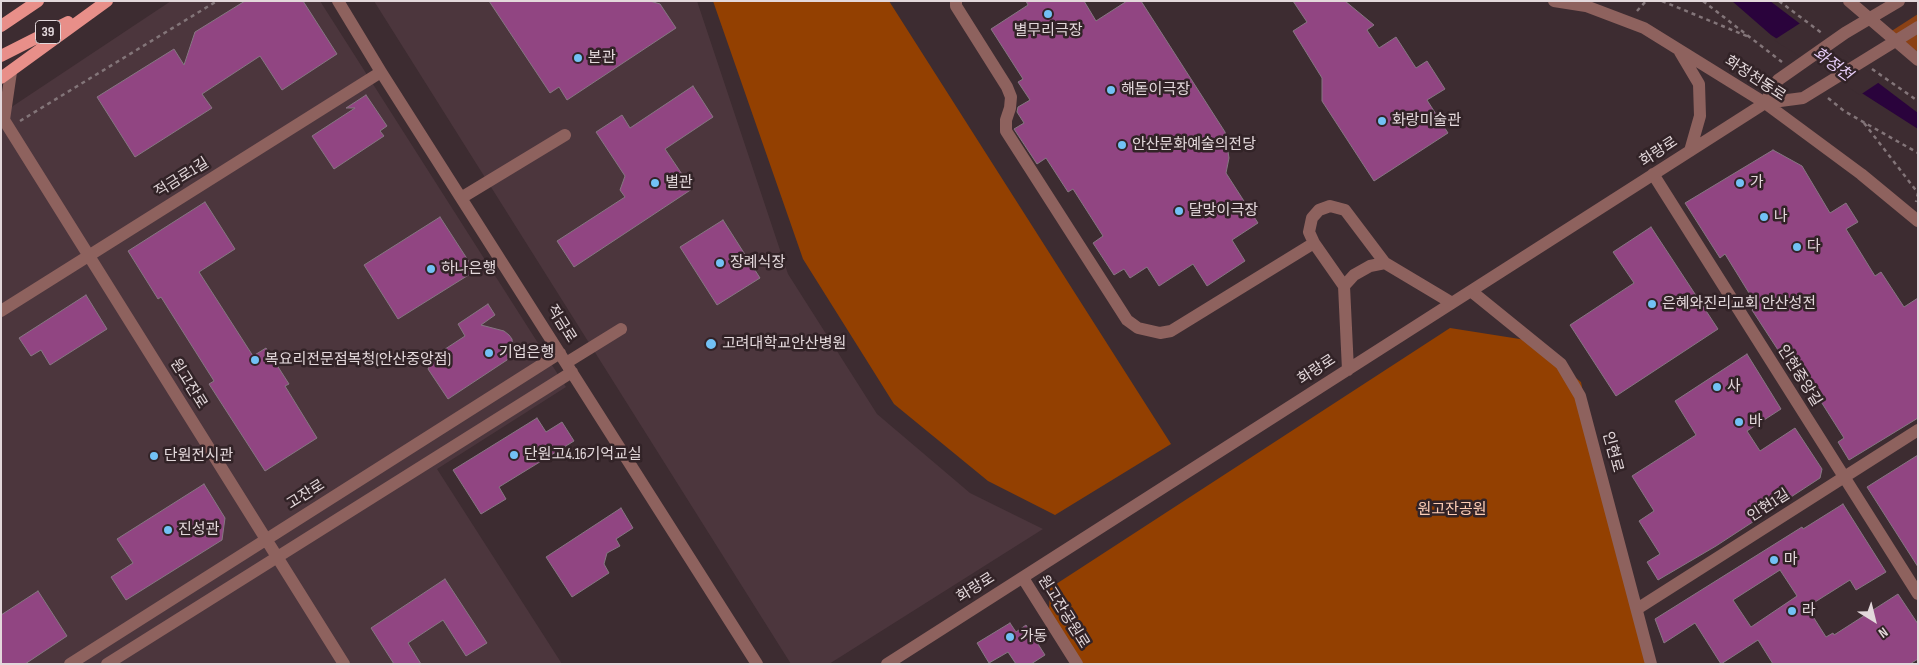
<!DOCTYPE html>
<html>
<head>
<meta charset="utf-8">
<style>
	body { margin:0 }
	#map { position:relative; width:1919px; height:665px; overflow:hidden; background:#3d2c31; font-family:"Sofia Sans Condensed",sans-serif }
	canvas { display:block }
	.frame { position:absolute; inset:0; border:2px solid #e3d8db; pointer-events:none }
	.north { position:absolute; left:1849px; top:595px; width:50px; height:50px; -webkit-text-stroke:4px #322327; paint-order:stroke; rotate:144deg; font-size:14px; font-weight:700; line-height:20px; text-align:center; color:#e3d8db }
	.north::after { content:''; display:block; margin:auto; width:18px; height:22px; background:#e3d8db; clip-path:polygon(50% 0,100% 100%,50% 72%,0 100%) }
</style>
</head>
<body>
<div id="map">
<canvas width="1919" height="665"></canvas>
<div class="frame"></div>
<div class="north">N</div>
</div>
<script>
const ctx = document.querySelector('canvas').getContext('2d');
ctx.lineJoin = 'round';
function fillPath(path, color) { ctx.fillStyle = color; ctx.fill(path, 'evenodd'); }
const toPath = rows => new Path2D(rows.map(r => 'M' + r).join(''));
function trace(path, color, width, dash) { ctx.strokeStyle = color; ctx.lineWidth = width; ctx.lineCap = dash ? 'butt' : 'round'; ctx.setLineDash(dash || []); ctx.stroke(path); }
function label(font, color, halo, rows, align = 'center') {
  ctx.font = font + ' "Sofia Sans Condensed","Noto Sans KR",sans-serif'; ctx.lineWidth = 5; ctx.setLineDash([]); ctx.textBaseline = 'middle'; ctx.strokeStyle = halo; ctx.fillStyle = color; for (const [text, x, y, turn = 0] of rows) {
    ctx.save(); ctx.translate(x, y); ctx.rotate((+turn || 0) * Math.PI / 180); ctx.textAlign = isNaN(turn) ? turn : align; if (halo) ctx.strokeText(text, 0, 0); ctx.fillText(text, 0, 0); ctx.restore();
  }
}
const built = toPath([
	[171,1,320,1,566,387,437,469,562,664,1,664,1,114],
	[374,1,697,1,788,274,877,414,970,493,1043,529,829,664,791,664]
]);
const green = toPath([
	[1918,14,1918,52,1890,32]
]);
const forest = toPath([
	[713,1,889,1,1171,444,1055,515,988,481,894,404,803,259],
	[1450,328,1526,340,1581,382,1588,417,1655,664,1083,664,1049,610,1050,588]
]);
const water = toPath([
	[1732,1,1770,1,1918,113,1918,129,1771,35]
]);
const pier = toPath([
	[1802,22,1881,81,1860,95,1774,40]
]);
const building = toPath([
	[245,1,303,1,337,54,282,90,260,56,202,94,212,108,135,157,97,97,174,49,184,65,195,32,245,1],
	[489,1,650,1,660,4,676,28,567,100,559,87,550,93,489,1],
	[1026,1,1084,1,1096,21,1127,1,1141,1,1225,132,1229,158,1226,173,1258,223,1232,240,1245,261,1207,286,1193,264,1159,286,1147,267,1130,278,1124,269,1114,275,1093,243,1103,236,1073,189,1068,192,1046,158,1037,164,1014,129,1024,123,1017,112,1018,107,1030,100,1018,82,1023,79,991,29,1028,5,1026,1],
	[1293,1,1345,1,1374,25,1367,30,1379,48,1396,37,1416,68,1427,61,1445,89,1427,100,1448,133,1374,181,1322,101,1322,78,1293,31,1307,22,1293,1],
	[693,86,713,117,665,149,692,189,574,267,557,241,625,197,620,190,625,176,596,132,622,115,630,128,693,86],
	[366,95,387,126,380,131,384,136,334,169,312,136,355,108,346,108,366,95],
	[1773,150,1802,166,1830,213,1846,203,1858,222,1846,229,1875,276,1881,272,1904,307,1918,298,1918,418,1849,460,1838,442,1844,438,1813,389,1806,393,1752,310,1757,306,1725,254,1720,258,1685,203,1773,150],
	[205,202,235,249,199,272,253,356,266,348,289,384,285,386,317,438,265,471,209,384,214,381,161,297,158,299,128,251,205,202],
	[440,217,475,271,398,319,364,265,440,217],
	[723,220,760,278,717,305,680,247,723,220],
	[1651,227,1718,329,1616,396,1570,325,1634,283,1613,252,1651,227],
	[86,295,107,329,50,365,41,350,31,356,19,338,86,295],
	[488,304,495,315,481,325,504,331,509,335,512,339,513,350,507,360,448,399,428,369,433,357,465,336,458,324,488,304],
	[1747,354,1781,409,1747,431,1760,451,1795,428,1822,469,1820,478,1716,546,1658,580,1647,562,1660,554,1639,521,1654,511,1632,476,1696,435,1675,401,1747,354],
	[537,418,546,432,562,422,574,441,499,487,506,499,481,514,453,470,537,418],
	[1918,455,1918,567,1867,487,1918,455],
	[204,484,225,518,222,540,126,600,111,577,133,563,117,539,204,484],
	[1843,504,1886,572,1856,590,1850,580,1807,607,1826,637,1833,633,1834,635,1898,594,1918,624,1918,659,1910,664,1773,664,1758,640,1721,664,1695,623,1664,643,1655,619,1802,527,1803,529,1843,504],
	[1780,570,1797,596,1751,627,1733,600,1780,570],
	[621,508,633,528,616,539,620,546,607,553,604,564,609,573,572,597,546,557,621,508],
	[445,579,487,643,466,656,443,620,408,643,421,664,394,664,371,628,445,579],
	[38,591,67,636,25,664,1,664,1,615,38,591],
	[1010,623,1016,632,1026,625,1045,655,1031,664,1016,664,1008,652,989,663,977,643,1010,623]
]);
const path = toPath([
	[1662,1,1749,37],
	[1703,1,1782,62],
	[1779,1,1823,34],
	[1637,11,1646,1],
	[1872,69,1918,101],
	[1828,98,1844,111,1918,153],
	[20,121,217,1],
	[1864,123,1918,193,1916,202]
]);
const minor = toPath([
	[338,1,381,72,757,664],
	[956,1,956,6,1007,87,1011,97,1010,108,1006,120,1006,131,1127,320,1138,328,1160,333,1171,331,1314,243],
	[1554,1,1586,6,1644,28,1765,103,1861,174,1918,221],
	[1849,1,1918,60],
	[1680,52,1699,84,1700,116,1690,151],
	[1765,103,1778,80,1845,33,1899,1],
	[4,120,344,664],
	[4,120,11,72],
	[1653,174,1918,594],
	[461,198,565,135],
	[1344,286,1354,275,1370,266,1385,263],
	[1471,291,1561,364,1580,396,1651,664],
	[1,311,381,72],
	[566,363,621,329],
	[1348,370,1344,286,1314,243,1309,232,1312,218,1319,210,1330,206,1345,210,1385,263,1452,303],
	[1023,578,1077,664],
	[1637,609,1918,430],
	[70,664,560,353],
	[107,664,572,372],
	[887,664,1765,103,1803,98,1918,27]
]);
const major = toPath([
	[1,26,38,1],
	[1,56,68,22],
	[1,78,107,1]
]);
const markers = [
	[1048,14,5,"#72c1f5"],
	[578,58,5,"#72c1f5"],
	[1111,90,5,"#72c1f5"],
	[1382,121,5,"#72c1f5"],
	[1122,145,5,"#72c1f5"],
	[655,183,5,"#72c1f5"],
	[1740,183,5,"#72c1f5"],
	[1179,211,5,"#72c1f5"],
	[1764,217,5,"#72c1f5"],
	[1797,247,5,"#72c1f5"],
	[720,263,5,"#72c1f5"],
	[431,269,5,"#72c1f5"],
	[1652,304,5,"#72c1f5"],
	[711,344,6,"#72c1f5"],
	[489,353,5,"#72c1f5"],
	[255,360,5,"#72c1f5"],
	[1717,387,5,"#72c1f5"],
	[1739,422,5,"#72c1f5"],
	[514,455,5,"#72c1f5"],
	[154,456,5,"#72c1f5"],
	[168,530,5,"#72c1f5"],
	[1774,560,5,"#72c1f5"],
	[1792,611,5,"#72c1f5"],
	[1010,637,5,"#72c1f5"]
];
const shields = [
	[48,32,25]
];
const shieldNames = [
	["39",48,32]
];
const poiNames = [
	["별무리극장",1048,31,"center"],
	["본관",588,58],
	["해돋이극장",1121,90],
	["화랑미술관",1392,121],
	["안산문화예술의전당",1132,145],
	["별관",665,183],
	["가",1750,183],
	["달맞이극장",1189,211],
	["나",1774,217],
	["다",1807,247],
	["장례식장",730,263],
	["하나은행",441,269],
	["은혜와진리교회 안산성전",1662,304],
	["고려대학교안산병원",722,344],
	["기업은행",499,353],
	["복요리전문점복청(안산중앙점)",265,360],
	["사",1727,387],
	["바",1749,422],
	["단원고4.16기억교실",524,455],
	["단원전시관",164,456],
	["진성관",178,530],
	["마",1784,560],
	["라",1802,611],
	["가동",1020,637]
];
const streetNames = [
	["화정천동로",1755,79,33],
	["화랑로",1659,152,-33],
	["적금로1길",182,178,-32],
	["적금로",561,324,58],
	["화랑로",1317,370,-33],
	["인현중앙길",1799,376,58],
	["원고잔로",188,384,58],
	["인현로",1612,452,75],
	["고잔로",306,495,-32],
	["인현1길",1769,506,-33],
	["화랑로",976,588,-32],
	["원고잔공원로",1063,612,58]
];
const parkNames = [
	["원고잔공원",1452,510]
];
const waterNames = [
	["화정천",1832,65,37]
];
fillPath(built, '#4c363d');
fillPath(green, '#8a4115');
fillPath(forest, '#934001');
fillPath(water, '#2a033c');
fillPath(pier, '#3d2c31');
fillPath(building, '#914582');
trace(building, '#867782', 1);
trace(path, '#837579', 2.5, [4, 4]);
trace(minor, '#8e625e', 12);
trace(major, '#e88f89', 12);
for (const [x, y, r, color] of markers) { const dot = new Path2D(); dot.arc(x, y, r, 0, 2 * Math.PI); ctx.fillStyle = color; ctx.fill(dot); trace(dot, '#322327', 2); }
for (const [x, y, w] of shields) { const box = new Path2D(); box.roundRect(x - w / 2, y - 11.5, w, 23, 4); ctx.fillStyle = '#322327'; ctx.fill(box); trace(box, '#e3d8db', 1); }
label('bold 14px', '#e3d8db', null, shieldNames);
label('15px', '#e3d8db', '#322327', poiNames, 'left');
label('15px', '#e3d8db', '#322327', streetNames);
label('15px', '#feceb6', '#322327', parkNames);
label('italic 16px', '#e6cdf8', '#322327', waterNames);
</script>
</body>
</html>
